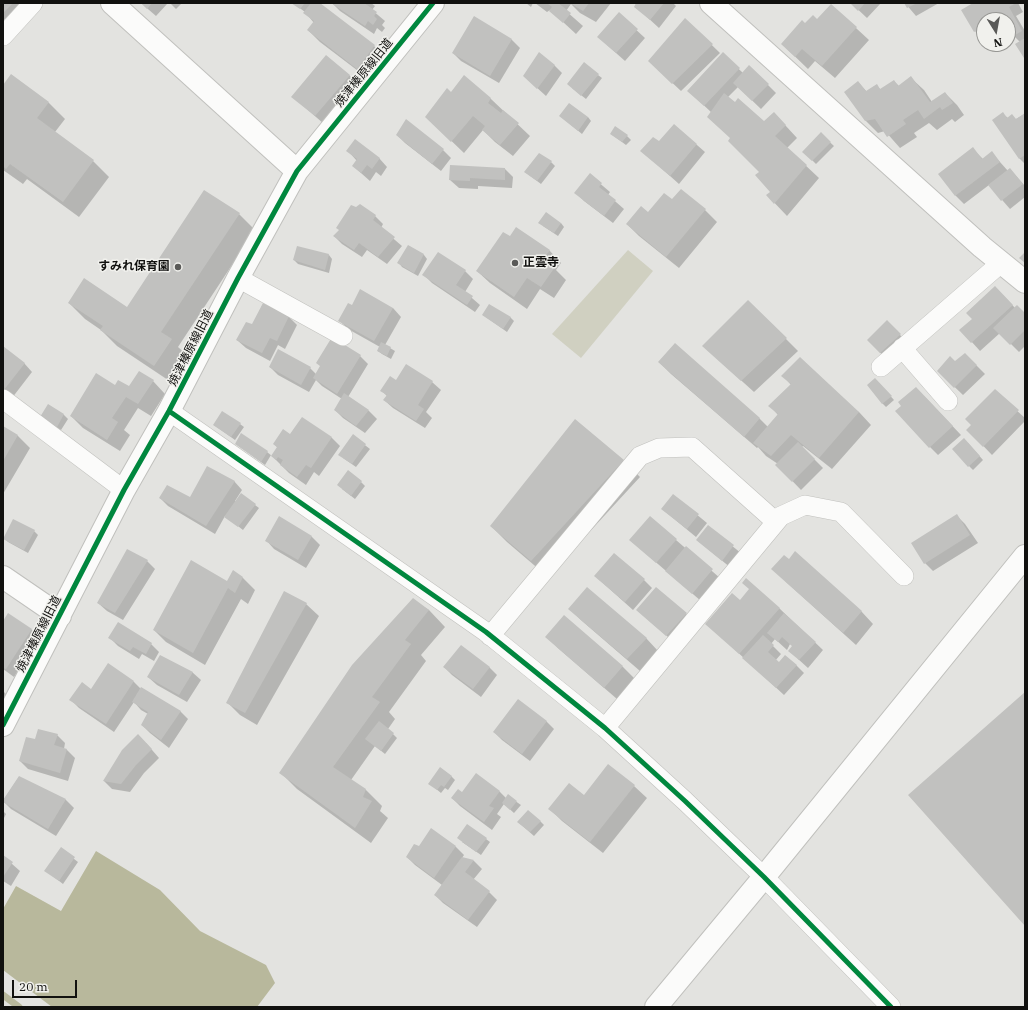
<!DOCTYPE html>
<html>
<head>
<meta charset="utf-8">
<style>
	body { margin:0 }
	#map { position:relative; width:1028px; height:1010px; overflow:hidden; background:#e3e3e0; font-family:"IBM Plex Serif",serif }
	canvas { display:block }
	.frame { position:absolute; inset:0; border:4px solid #11110f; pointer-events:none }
	.north { position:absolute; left:976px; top:12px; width:40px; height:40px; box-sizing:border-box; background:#f1f1ed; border:1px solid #979794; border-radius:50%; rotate:169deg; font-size:11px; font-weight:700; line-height:16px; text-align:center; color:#11110f }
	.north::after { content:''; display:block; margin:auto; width:14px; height:18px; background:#5a5a58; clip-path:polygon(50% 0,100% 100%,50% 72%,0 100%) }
	.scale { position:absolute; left:12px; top:980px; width:65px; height:18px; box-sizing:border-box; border:2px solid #11110f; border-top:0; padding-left:5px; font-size:12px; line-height:14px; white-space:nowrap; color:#11110f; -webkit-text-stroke:3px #f1f1ed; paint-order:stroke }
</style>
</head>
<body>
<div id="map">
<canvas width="1028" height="1010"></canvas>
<div class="frame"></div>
<div class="north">N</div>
<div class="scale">20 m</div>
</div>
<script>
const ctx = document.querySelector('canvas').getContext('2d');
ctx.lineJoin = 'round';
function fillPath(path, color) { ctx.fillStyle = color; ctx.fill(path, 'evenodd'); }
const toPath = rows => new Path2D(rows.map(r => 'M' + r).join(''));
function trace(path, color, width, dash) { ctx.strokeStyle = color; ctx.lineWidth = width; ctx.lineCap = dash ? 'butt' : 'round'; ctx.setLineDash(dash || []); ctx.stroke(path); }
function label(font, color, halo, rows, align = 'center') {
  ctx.font = font + ' "IBM Plex Serif","Noto Sans JP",serif'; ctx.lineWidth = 3; ctx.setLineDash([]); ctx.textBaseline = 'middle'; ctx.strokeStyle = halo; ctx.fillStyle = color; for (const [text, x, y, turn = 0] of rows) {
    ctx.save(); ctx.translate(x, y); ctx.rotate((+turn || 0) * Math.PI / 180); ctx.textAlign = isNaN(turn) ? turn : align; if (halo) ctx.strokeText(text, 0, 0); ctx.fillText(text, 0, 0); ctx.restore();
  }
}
const green = toPath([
	[628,250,653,271,581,358,552,334]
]);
const water = toPath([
	[96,851,160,890,200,931,266,965,275,983,257,1007,52,1007,3,970,3,909,16,886,61,911]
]);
const shadow = toPath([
	[3,3,20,3,4,20,3,19],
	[141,3,168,3,156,16],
	[170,3,182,3,176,9],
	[293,3,319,3,374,46,387,58,370,80,320,42,308,30,314,23,305,12],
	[332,3,371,3,375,6,372,10,385,21,382,25,385,28,382,32,377,28,374,34,340,11],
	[526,3,533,3,531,7],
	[535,3,611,3,596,22,580,13,571,4,566,11,583,26,576,34,550,10,547,12],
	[638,3,673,3,676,6,659,28,635,6],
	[851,3,881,3,867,18],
	[905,3,939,3,916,16],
	[975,3,1018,3,1023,12,1016,16,1025,31,1025,58,1016,44,1020,42,1014,36,1008,26,1008,20,984,20,983,39,975,31],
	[831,5,869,40,835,78,815,61,808,69,782,44,805,25,817,21],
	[619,14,645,38,625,61,607,45],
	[474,17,512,40,520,48,499,83,461,61,453,53],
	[685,19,720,53,681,91,649,61],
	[723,54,743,73,749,66,776,93,761,109,738,87,728,97,735,103,764,122,774,113,797,138,787,148,819,178,787,216,767,195,772,192,761,172,731,138,711,112,697,99],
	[554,65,562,73,546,96,524,76],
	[349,75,357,83,324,124,293,97],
	[598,75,602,78,586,99,572,88],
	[11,76,49,103,65,119,55,132,93,161,109,177,79,217,27,179,23,184,3,170,3,87],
	[465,77,491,99,530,136,513,156,495,142,483,130,464,153,439,129,451,93],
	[911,78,924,90,932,102,945,93,957,105,964,115,955,122,952,119,937,130,929,123,914,133,917,137,900,148,885,131,878,133,865,120,858,82,867,92,876,85,881,90,894,81,899,86],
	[1003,114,1008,118,1016,119,1025,114,1025,164,1020,159,993,120],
	[588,117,591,121,582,134,565,120],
	[674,125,705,152,679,184,642,151,659,143],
	[611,134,627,136,631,140,626,145],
	[821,134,834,146,816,164,804,152],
	[397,135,443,150,451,158,441,171,405,143],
	[973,149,983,159,992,153,1008,171,1010,169,1025,186,1025,197,1010,209,989,185,964,204,956,196,940,174],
	[348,151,379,158,387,167,381,176,376,172,370,181,353,166,357,161],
	[551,162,555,166,541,184,525,172],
	[505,169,513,177,512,188,478,186,478,189,459,188,450,180],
	[590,175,610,192,608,195,624,209,613,223,584,201,576,193],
	[672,201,705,210,717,222,679,268,639,236,627,224],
	[239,214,255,230,178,347,188,356,171,382,117,346,101,330,85,319,69,303,127,308],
	[375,216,383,224,381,228,402,246,387,264,367,250,362,257,342,244,334,236],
	[561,223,564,227,558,236,543,226],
	[510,238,549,250,561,263,556,270,566,280,554,298,540,289,527,309,490,283,477,271],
	[409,246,424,255,427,259,418,276,402,267,399,263],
	[329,255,332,259,329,273,298,264,294,260],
	[465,271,473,279,465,292,480,305,475,312,432,283,424,275],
	[1003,295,1015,308,1025,314,1025,346,1019,352,1000,333,980,351,961,330],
	[748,301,798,351,754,392,703,346],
	[263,304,289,317,297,325,285,349,278,345,270,361,246,348,237,340,252,326],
	[352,306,393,308,401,317,385,345,395,351,391,359,382,354,378,351,380,347,348,329,340,321],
	[483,315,510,317,514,321,507,332],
	[887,322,908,343,888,361,868,340],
	[3,348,24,363,32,372,12,398,3,392],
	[965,354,985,374,963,395,938,371,955,363],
	[360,356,368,364,348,397,369,411,377,419,365,433,343,418,335,410,342,399,322,386,316,380,309,392,278,375,270,367,310,368,316,374],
	[659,362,759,418,768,427,778,415,770,406,791,385,783,376,859,412,871,425,832,469,803,446,802,447,823,468,801,490,777,465,778,464,766,456,758,447,757,448,671,374],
	[875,379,894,400,886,407,882,403],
	[153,381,165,394,151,416,138,408,124,430,130,435,120,451,83,428,71,416,115,386,129,388],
	[396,382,432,382,441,390,426,412,432,418,425,428,393,408,384,400,387,396,382,391],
	[995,391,1025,418,1025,421,992,455,968,430],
	[924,396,961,435,938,455,930,447],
	[48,406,64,415,68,419,61,430,45,421],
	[302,418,332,438,340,446,319,476,314,472,306,485,289,473,271,455,265,465,236,444,267,452,272,456,278,448,274,444,290,435],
	[575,420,624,461,640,477,548,577,507,542,491,526],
	[240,424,244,427,235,440,214,425],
	[3,428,18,436,30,448,3,494],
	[353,436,370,449,356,467,343,458],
	[968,443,983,460,973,470,969,466],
	[234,481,242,490,235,501,255,505,259,508,243,530,225,516,215,534,168,506,160,498,190,499],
	[361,482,365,486,355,499,342,489],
	[673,495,707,523,696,537,662,509],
	[957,516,965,524,978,543,933,571,925,563],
	[280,518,312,537,320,545,306,568,274,549,266,540],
	[708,526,742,554,731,568,697,540],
	[34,531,38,535,28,553,8,542,4,538],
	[630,540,676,540,720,578,701,601],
	[147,561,155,569,123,620,107,611,98,603],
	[234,572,243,578,255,590,248,604,241,599,205,665,166,642,154,630,227,582],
	[595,576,644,580,652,588,633,610],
	[785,581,861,611,873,624,856,645],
	[413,600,429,610,445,627,421,655,426,661,389,712,395,719,388,729,397,738,385,754,375,746,351,780,366,790,382,806,380,811,388,818,371,843,297,789,281,773],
	[740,601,779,608,823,650,808,668,798,659,793,646,790,644,787,650,775,639,771,644,781,654,775,661,779,664,796,665,804,673,784,695,707,624],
	[306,604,319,616,257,725,240,715,228,703],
	[570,609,646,638,658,651,640,671,582,621],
	[686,614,694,622,675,643,646,618],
	[9,615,32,630,40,638,14,677,3,669,3,623],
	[564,617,623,667,635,679,617,699,559,649,547,637],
	[110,638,151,644,159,652,154,661,142,654,139,659,118,646],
	[108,665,134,682,141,689,180,711,188,719,169,748,150,733,142,725,148,714,141,710,134,702,114,732,79,708,71,700,91,690],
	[444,667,489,667,497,675,481,697,452,675],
	[192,672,201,680,187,702,157,685,148,677],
	[3,691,12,700,3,715],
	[546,721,554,729,530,761,502,740,494,732],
	[57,735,65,743,64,749,67,750,75,758,68,781,28,769,20,761],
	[146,743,159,758,144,773,130,792,112,789,104,781],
	[476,775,500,792,506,798,508,796,521,805,514,813,504,804,497,814,501,817,492,830,460,806,452,798,463,794],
	[451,776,455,780,448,790,445,788,441,793,430,784],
	[19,777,66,800,74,808,56,836,11,809,3,801],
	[634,786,647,798,603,853,562,821,550,809,584,796],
	[3,811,6,814,3,820],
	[540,821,544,825,534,836,518,822],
	[432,830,456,847,464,855,462,858,474,861,482,869,473,880,489,892,497,900,477,927,443,903,435,895,442,885,415,865,407,857,419,847],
	[486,839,490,842,481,855,462,842],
	[61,849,78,862,63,884,46,871],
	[3,856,20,871,11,886,3,881]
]);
const stream = toPath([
	[3,995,19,1007]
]);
const building = toPath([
	[3,3,13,3,3,13],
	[141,3,152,3,147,9],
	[291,3,305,3,300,9],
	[311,3,320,3,375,45,357,69,307,30,314,21,303,13],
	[331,3,364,3,377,12,374,16,377,19,373,25,368,21,365,26],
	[547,3,558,3,571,13,563,23,549,11,552,7],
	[570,3,589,3,583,11],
	[636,3,664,3,650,20,634,7],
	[850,3,865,3,858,11],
	[904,3,917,3,907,8],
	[973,3,1016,3,1009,7,1022,31,1013,36,1008,28,1008,20,1003,20,1001,16,995,20,984,20,984,26,974,32,961,10],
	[831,4,857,27,822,66,802,49,795,57,781,44,802,20,805,23,813,15,817,19],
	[619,12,638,29,616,53,597,37],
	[474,16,512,39,490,76,452,53],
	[685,18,713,44,672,84,648,61],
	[1025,38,1025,57,1024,58,1015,44],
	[539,52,555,65,537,89,523,76],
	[723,52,740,68,704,106,687,91],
	[326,55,350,75,315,116,291,97],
	[584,62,599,74,581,96,567,84],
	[749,65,769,84,752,101,733,83],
	[11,74,49,102,37,118,94,160,63,202,10,164,6,169,3,166,3,85],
	[464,75,491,98,488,103,501,113,503,110,519,123,500,145,482,130,485,126,473,116,451,142,425,117,447,88,451,92],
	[911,76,930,102,945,92,953,103,942,110,940,107,924,119,918,110,903,120,906,124,887,137,875,119,865,121,844,92,858,81,866,91,877,84,880,89,894,80,898,86],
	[724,93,735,102,738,98,764,121,774,112,786,125,775,136,807,165,774,204,766,195,770,192,755,175,759,172,728,141,730,138,707,117],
	[569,103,588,117,578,131,559,116],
	[1003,112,1007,118,1012,114,1016,119,1025,113,1025,155,1019,159,992,120],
	[406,119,444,149,432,164,396,135],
	[674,124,697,144,670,176,640,151,653,137,659,141],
	[615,126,628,135,622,142,610,134],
	[821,132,831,142,812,161,802,152],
	[355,139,380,158,372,169,367,165,361,173,352,166,357,159,346,151],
	[973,147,982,159,992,151,1000,162,955,196,938,174],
	[539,153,552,161,537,181,524,172],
	[450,165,505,168,505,180,470,178,470,181,449,180],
	[1010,168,1023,184,1001,201,988,185],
	[590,173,602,183,599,187,616,200,604,216,574,193],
	[681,189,706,209,666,257,626,224,641,206,648,212,664,193,672,199],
	[204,190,240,213,161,332,172,339,154,366,100,330,103,326,68,303,84,278,127,307],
	[360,204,376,215,373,220,395,237,378,257,359,243,354,250,333,236,339,230,336,228,351,205,356,207],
	[546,212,561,223,554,233,538,223],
	[516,227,550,250,543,259,555,267,541,287,527,278,514,297,476,271,503,232,510,236],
	[408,245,424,254,414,273,397,263],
	[297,246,329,254,325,270,293,260],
	[438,252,466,270,456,285,473,296,467,305,422,275],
	[1025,252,1025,263,1019,258],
	[995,286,1013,305,971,343,959,330,972,319,966,313],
	[360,289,393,308,374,341,338,321,348,303,352,305],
	[748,300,787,338,741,381,702,346],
	[263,303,289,316,277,341,270,338,262,353,236,340,246,322,252,324],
	[489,304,511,317,503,329,482,315],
	[1017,305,1025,313,1025,330,1010,345,993,328],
	[887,320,901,334,880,353,867,340],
	[332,337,361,355,337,394,313,378,320,366,316,363],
	[381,342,391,347,387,356,377,351],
	[675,343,760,418,744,437,658,362],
	[3,346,25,363,3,391],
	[278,349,311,367,301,385,269,367],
	[965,353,977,365,954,388,937,371,950,356,955,361],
	[800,357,859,412,819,458,791,435,771,456,753,443,778,414,768,406,791,384,781,376],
	[406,364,433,381,418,405,424,409,416,421,383,400,387,395,380,391,390,376,396,380],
	[139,371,154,380,138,404,126,397,112,418,118,422,107,440,70,416,96,373,115,385,118,380,129,386],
	[875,378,892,396,882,404,867,385],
	[916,387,953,426,929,448,895,411,901,406,898,402],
	[995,389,1019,410,983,447,966,430,971,425,965,419],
	[344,393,369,410,356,426,334,410],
	[48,404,64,414,57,427,40,417],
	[222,411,241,423,231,437,213,425],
	[302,417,332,437,311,468,306,465,297,477,280,465,283,460,278,457,276,460,271,456,277,447,273,444,283,429,290,434],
	[575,419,624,460,531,561,490,526],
	[3,426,18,435,3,461],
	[241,433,268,451,261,462,235,444],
	[353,434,366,444,352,464,338,455],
	[964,438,980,456,968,467,952,449],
	[798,442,815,459,792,482,775,465],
	[207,466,235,481,206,526,159,498,167,485,190,497],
	[348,470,362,481,351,496,337,485],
	[241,493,256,504,238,527,224,517],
	[673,494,699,514,687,529,661,509],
	[957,514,970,535,924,564,911,543],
	[279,516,312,536,298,560,265,541],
	[650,516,677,539,656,563,629,540],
	[13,519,35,530,24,550,3,539],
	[708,525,734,545,722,561,696,540],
	[686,546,713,569,692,594,665,571],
	[127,549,148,560,115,613,97,603],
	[795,551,862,611,843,633,771,569,784,555,789,559],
	[614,553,645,579,625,602,594,576],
	[191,560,227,581,233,570,243,577,235,593,228,588,193,653,153,630],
	[746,578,780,608,739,654,705,624,732,593,740,600,749,589,742,583],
	[587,587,647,638,627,659,568,609],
	[656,587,687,613,666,636,636,610],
	[284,591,307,603,245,713,226,703],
	[413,598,429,610,405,640,411,644,372,697,380,702,333,767,366,789,363,797,372,801,355,828,279,773,352,665],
	[8,613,32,629,6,669,3,668,3,621],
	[784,613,816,642,799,660,788,651,792,646,782,637,778,642,767,633],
	[564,615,623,666,604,688,545,637],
	[118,622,152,643,146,654,133,647,130,651,108,638],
	[763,635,774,645,768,652,779,662,785,655,797,665,776,688,742,658],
	[461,645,490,667,473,689,443,667],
	[160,655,193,672,179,695,147,677],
	[108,663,134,681,106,724,69,700,82,682,91,689],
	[141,687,181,711,161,740,141,725,148,712,132,702],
	[1025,692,1025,926,908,795],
	[518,699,547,721,522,754,493,732],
	[379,721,394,733,381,751,365,739],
	[38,729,58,734,54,745,67,749,60,773,19,761,26,737,35,739],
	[138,734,152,749,136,765,121,784,103,781,122,750],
	[608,764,635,785,590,842,548,809,569,783,584,795],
	[440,767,452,776,444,787,441,785,437,790,428,784],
	[476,773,500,791,489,806,494,808,484,822,451,798,458,789,462,792],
	[19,776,66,799,48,829,3,802,3,800],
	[508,794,517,801,510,810,502,803],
	[528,810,541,821,530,832,517,822],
	[467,824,487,838,476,852,457,838],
	[431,828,456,846,434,878,406,857,414,844,419,846],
	[61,847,75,857,59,881,44,871],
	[3,855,13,862,3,877],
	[462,857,474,860,465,872,490,891,468,920,434,895]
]);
const minor = toPath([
	[3,36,33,3],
	[238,278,343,336],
	[902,348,948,401],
	[881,367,1001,263],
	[3,399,124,490],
	[169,411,486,632,605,728,685,801,764,877,891,1007],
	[490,636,640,456,659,448,692,447,776,522],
	[605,728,781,516,805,505,841,512,904,576]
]);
const tertiary = toPath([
	[112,3,297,171],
	[711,3,982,247,1025,282],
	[3,577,60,616],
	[3,725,124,490,169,411,238,278,297,171,433,3],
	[656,1007,764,877,1025,556]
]);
const cycleway = toPath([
	[169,411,486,632,605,728,685,801,764,877,891,1007],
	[3,725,124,490,169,411,238,278,297,171,433,3]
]);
const markers = [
	[515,263,4,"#5a5a58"],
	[178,267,4,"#5a5a58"]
];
const streetNames = [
	["焼津榛原線旧道",364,73,-51],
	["焼津榛原線旧道",191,348,-63],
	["焼津榛原線旧道",39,634,-63]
];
const poiNames = [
	["正雲寺",523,263],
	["すみれ保育園",170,267,"right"]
];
fillPath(green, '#d0d0c1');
fillPath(water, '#b8b89c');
fillPath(shadow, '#0003');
trace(stream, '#b8b89c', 7);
fillPath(building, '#c1c1bf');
trace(minor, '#c0c0bd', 20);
trace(tertiary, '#c0c0bd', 24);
trace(minor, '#fbfbfa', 19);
trace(tertiary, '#fbfbfa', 22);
trace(cycleway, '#00873e', 5);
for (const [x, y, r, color] of markers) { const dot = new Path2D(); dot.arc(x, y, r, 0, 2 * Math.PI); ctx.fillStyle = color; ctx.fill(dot); trace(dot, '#f1f1ed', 1.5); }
label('12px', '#11110f', '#f1f1ed', streetNames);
label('bold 12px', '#11110f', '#f1f1ed', poiNames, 'left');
</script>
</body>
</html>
